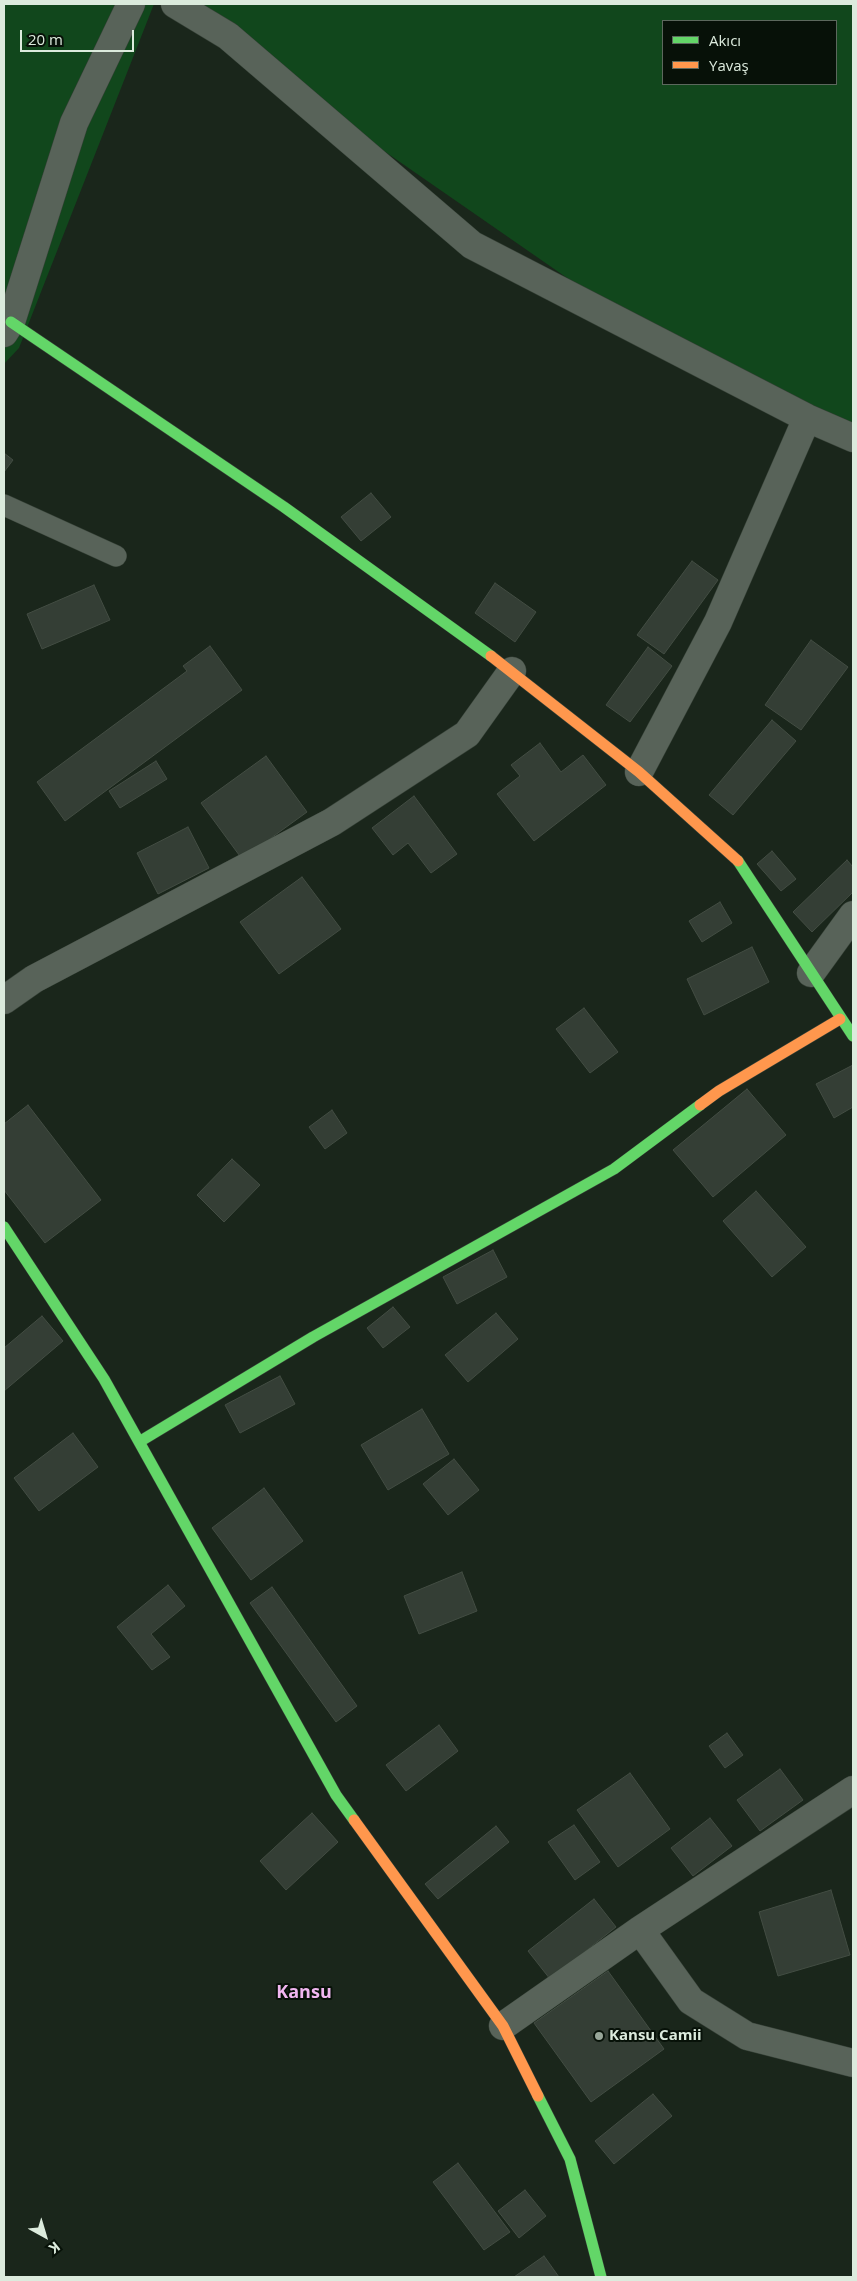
<!DOCTYPE html>
<html>
<head>
<meta charset="utf-8">
<style>
	body { margin:0 }
	#map { position:relative; width:857px; height:2281px; overflow:hidden; background:#1a261b; font-family:"Open Sans",sans-serif }
	canvas { display:block }
	.frame { position:absolute; inset:0; border:5px solid #dcebdd; pointer-events:none }
	.legend { position:absolute; left:662px; top:20px; width:175px; height:65px; box-sizing:border-box; background:#071108; border:1px solid #5c685d; margin:0; padding:6px 9px; list-style:none; font-size:15px; color:#dcebdd }
	.legend li { display:flex; align-items:center; gap:10px; height:25px }
	.legend b { width:25px; border:1px solid #5c685d }
	.north { position:absolute; left:20px; top:2211px; width:50px; height:50px; -webkit-text-stroke:4px #071108; paint-order:stroke; rotate:141deg; font-size:14px; font-weight:700; line-height:20px; text-align:center; color:#dcebdd }
	.north::after { content:''; display:block; margin:auto; width:18px; height:22px; background:#dcebdd; clip-path:polygon(50% 0,100% 100%,50% 72%,0 100%) }
	.scale { position:absolute; left:20px; top:30px; width:114px; height:22px; box-sizing:border-box; border:2px solid #dcebdd; border-top:0; padding-left:6px; font-size:15px; line-height:18px; white-space:nowrap; color:#dcebdd; -webkit-text-stroke:4px #071108; paint-order:stroke }
</style>
</head>
<body>
<div id="map">
<canvas width="857" height="2281"></canvas>
<div class="frame"></div>
<ul class="legend">
<li><b style="height:6px;background:#63d668"></b>Akıcı</li>
<li><b style="height:6px;background:#ff974d"></b>Yavaş</li>
</ul>
<div class="north">K</div>
<div class="scale">20 m</div>
</div>
<script>
const ctx = document.querySelector('canvas').getContext('2d');
ctx.lineJoin = 'round';
function fillPath(path, color) { ctx.fillStyle = color; ctx.fill(path, 'evenodd'); }
const toPath = rows => new Path2D(rows.map(r => 'M' + r).join(''));
function trace(path, color, width, dash) { ctx.strokeStyle = color; ctx.lineWidth = width; ctx.lineCap = dash ? 'butt' : 'round'; ctx.setLineDash(dash || []); ctx.stroke(path); }
function label(font, color, halo, rows, align = 'center') {
  ctx.font = font + ' "Open Sans",sans-serif'; ctx.lineWidth = 4; ctx.setLineDash([]); ctx.textBaseline = 'middle'; ctx.strokeStyle = halo; ctx.fillStyle = color; for (const [text, x, y, turn = 0] of rows) {
    ctx.save(); ctx.translate(x, y); ctx.rotate((+turn || 0) * Math.PI / 180); ctx.textAlign = isNaN(turn) ? turn : align; if (halo) ctx.strokeText(text, 0, 0); ctx.fillText(text, 0, 0); ctx.restore();
  }
}
const green = toPath([
	[4,4,154,4,19,348,4,364],
	[172,4,853,4,853,431,736,395],
	[663,21,836,21,836,84,663,84]
]);
const building = toPath([
	[4,453,13,460,4,472,4,453],
	[371,493,391,517,361,541,341,517,371,493],
	[692,561,718,580,664,654,637,635,692,561],
	[495,583,536,612,515,642,475,613,495,583],
	[94,585,110,620,42,649,27,614,94,585],
	[811,640,848,667,801,730,765,705,811,640],
	[210,646,242,690,65,821,37,782,187,671,183,666,210,646],
	[648,647,672,666,630,722,606,705,648,647],
	[772,720,796,741,733,815,709,795,772,720],
	[540,743,561,772,583,755,606,785,534,841,497,794,520,776,511,765,540,743],
	[266,756,307,812,242,859,201,803,266,756],
	[156,761,167,779,120,808,109,791,156,761],
	[414,796,457,854,431,873,408,843,393,855,372,828,414,796],
	[188,827,209,868,158,894,137,853,188,827],
	[772,851,796,879,781,891,757,864,772,851],
	[847,860,853,867,853,892,812,932,793,912,847,860],
	[302,877,341,929,279,974,240,922,302,877],
	[720,902,732,923,702,942,689,921,720,902],
	[752,947,769,982,704,1015,687,979,752,947],
	[584,1008,618,1052,590,1073,556,1029,584,1008],
	[853,1065,853,1107,834,1118,816,1084,853,1065],
	[747,1089,786,1135,713,1197,673,1150,747,1089],
	[28,1105,101,1200,45,1243,4,1190,4,1124,28,1105],
	[332,1110,347,1133,325,1149,309,1127,332,1110],
	[232,1159,260,1185,224,1222,197,1195,232,1159],
	[756,1191,806,1247,772,1277,723,1221,756,1191],
	[493,1250,507,1277,457,1304,443,1277,493,1250],
	[393,1307,410,1327,383,1348,367,1328,393,1307],
	[496,1313,518,1339,468,1382,445,1355,496,1313],
	[42,1316,63,1341,4,1391,4,1348,42,1316],
	[280,1376,295,1404,240,1433,225,1405,280,1376],
	[422,1409,449,1454,388,1490,361,1445,422,1409],
	[73,1433,98,1467,39,1511,14,1478,73,1433],
	[454,1459,479,1490,448,1515,423,1484,454,1459],
	[264,1488,303,1541,251,1580,212,1528,264,1488],
	[462,1572,477,1611,419,1634,404,1596,462,1572],
	[168,1585,185,1606,151,1634,170,1657,152,1670,117,1627,168,1585],
	[272,1587,357,1706,336,1722,250,1603,272,1587],
	[439,1725,458,1751,406,1791,386,1765,439,1725],
	[727,1733,743,1755,725,1768,709,1746,727,1733],
	[780,1769,803,1800,760,1831,737,1800,780,1769],
	[630,1773,670,1829,618,1867,577,1810,630,1773],
	[312,1813,338,1842,286,1890,260,1861,312,1813],
	[710,1818,732,1846,693,1876,671,1848,710,1818],
	[574,1825,600,1862,575,1880,548,1842,574,1825],
	[496,1826,509,1842,438,1899,425,1884,496,1826],
	[831,1890,850,1955,778,1976,759,1912,831,1890],
	[594,1899,616,1927,550,1979,528,1951,594,1899],
	[608,1971,664,2049,591,2102,534,2023,608,1971],
	[653,2094,672,2116,614,2164,595,2141,653,2094],
	[458,2163,510,2232,484,2250,433,2182,458,2163],
	[525,2190,546,2216,519,2238,498,2211,525,2190],
	[544,2256,559,2277,514,2277,544,2256]
]);
const lane = toPath([
	[4,505,116,556]
]);
const street = toPath([
	[175,4,228,36,472,245,807,418,853,438],
	[4,333,11,322,74,123,131,4],
	[639,772,718,622,807,418],
	[811,973,853,915],
	[4,1000,34,979,332,822,467,734,512,671],
	[640,1930,691,2001,747,2036,853,2063],
	[503,2026,640,1930,853,1790]
]);
const fast = toPath([
	[11,322,284,507,491,656],
	[738,861,853,1036],
	[4,1227,104,1379,336,1795,354,1820],
	[139,1442,313,1337,614,1169,700,1105],
	[538,2096,570,2159,601,2277]
]);
const slow = toPath([
	[491,656,639,772,738,861],
	[700,1105,719,1091,840,1019],
	[354,1820,503,2026,538,2096]
]);
const markers = [
	[599,2036,5,"#98a699"]
];
const poiNames = [
	["Kansu Camii",609,2036]
];
const quarterNames = [
	["Kansu",304,1993]
];
fillPath(green, '#11471c');
fillPath(building, '#343e35');
trace(building, '#434d43', 1);
trace(lane, '#364137', 22);
trace(street, '#364137', 29);
trace(fast, '#364137', 12);
trace(slow, '#364137', 12);
trace(lane, '#586359', 21);
trace(street, '#586359', 28);
trace(fast, '#63d668', 11);
trace(slow, '#ff974d', 11);
for (const [x, y, r, color] of markers) { const dot = new Path2D(); dot.arc(x, y, r, 0, 2 * Math.PI); ctx.fillStyle = color; ctx.fill(dot); trace(dot, '#071108', 2); }
label('bold 15px', '#dcebdd', '#071108', poiNames, 'left');
label('bold 18px', '#f0b6f0', '#071108', quarterNames);
</script>
</body>
</html>
